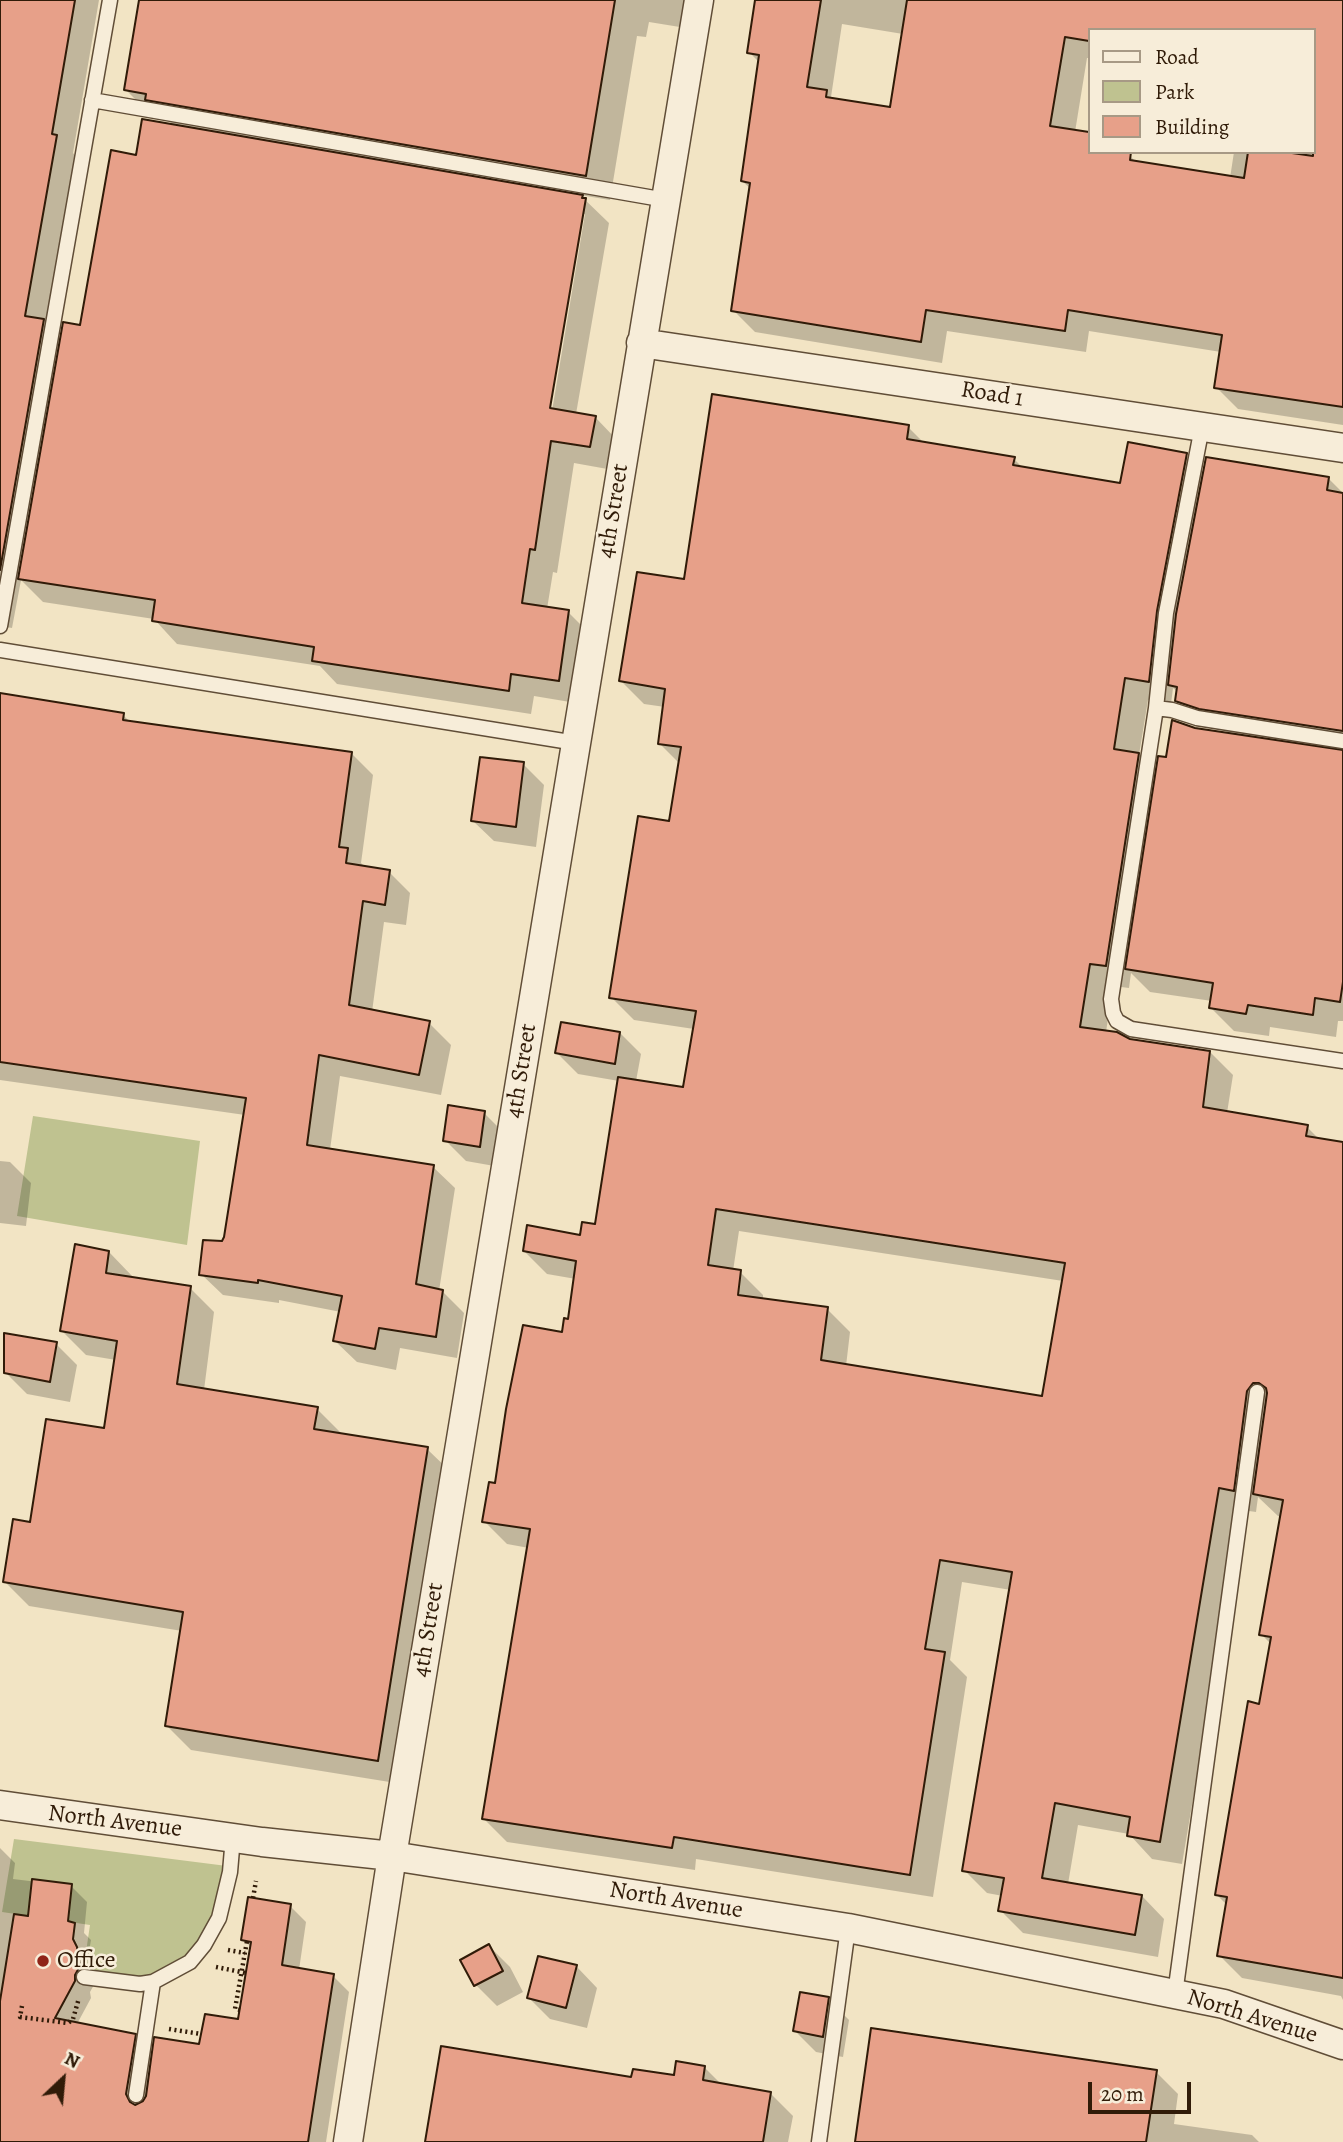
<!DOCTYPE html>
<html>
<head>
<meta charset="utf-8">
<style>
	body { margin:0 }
	#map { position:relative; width:1343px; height:2142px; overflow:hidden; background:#f2e4c4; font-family:Alegreya,serif }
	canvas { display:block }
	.legend { position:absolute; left:1088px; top:28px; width:228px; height:126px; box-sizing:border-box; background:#f7edd9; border:2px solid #a79985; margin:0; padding:9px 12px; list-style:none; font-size:21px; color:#301b08 }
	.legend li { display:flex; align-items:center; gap:14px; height:35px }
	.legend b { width:35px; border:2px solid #a79985 }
	.north { position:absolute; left:28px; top:2044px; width:70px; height:70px; -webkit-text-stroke:5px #f7edd9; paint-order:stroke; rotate:26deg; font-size:19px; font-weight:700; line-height:28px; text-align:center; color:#301b08 }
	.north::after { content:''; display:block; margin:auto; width:24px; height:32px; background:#301b08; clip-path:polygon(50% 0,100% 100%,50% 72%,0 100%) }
	.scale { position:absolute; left:1088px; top:2082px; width:103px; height:32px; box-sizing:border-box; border:4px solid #301b08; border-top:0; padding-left:9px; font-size:21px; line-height:24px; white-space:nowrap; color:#301b08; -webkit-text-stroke:5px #f7edd9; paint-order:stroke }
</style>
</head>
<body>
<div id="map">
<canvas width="1343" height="2142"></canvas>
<ul class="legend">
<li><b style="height:9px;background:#f7edd9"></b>Road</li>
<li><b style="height:19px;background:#bfc290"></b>Park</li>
<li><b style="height:19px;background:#e7a089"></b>Building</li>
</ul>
<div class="north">N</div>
<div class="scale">20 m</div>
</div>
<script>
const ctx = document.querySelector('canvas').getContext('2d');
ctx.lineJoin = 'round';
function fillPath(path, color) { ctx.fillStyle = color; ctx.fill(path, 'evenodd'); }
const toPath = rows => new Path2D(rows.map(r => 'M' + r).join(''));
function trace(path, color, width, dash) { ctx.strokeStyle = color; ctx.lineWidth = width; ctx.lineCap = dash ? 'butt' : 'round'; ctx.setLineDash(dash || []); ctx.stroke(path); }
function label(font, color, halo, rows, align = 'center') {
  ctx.font = font + ' Alegreya,serif'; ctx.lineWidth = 5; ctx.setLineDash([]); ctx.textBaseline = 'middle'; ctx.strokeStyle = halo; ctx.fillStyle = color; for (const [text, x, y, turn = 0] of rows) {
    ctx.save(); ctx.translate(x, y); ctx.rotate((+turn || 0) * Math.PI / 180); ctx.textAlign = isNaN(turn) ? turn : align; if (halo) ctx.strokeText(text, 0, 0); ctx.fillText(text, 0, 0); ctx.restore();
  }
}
const green = toPath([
	[33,1116,200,1141,187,1245,17,1216],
	[14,1839,227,1866,216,1921,186,1961,155,1980,83,1972,90,1925,2,1912]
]);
const shadow = toPath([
	[0,0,99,0,73,153,77,158,48,325,62,339,82,327,138,157,174,126,165,117,150,114,126,90,140,0,691,0,686,28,649,22,646,37,637,36,610,200,580,195,609,223,576,414,595,417,618,441,613,470,574,463,557,573,553,572,547,609,568,612,591,635,582,704,534,696,531,714,337,684,320,666,177,644,154,619,43,602,21,580,12,628,0,626],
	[582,214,585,214,551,417,547,416],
	[757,0,1343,0,1343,425,1238,409,1216,387,1221,352,1089,331,1086,352,947,331,942,363,755,332,733,310,751,189,742,181,760,63,749,52],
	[842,24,903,34,892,109,835,101,831,97],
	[1089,30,1313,30,1313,152,1234,152,1230,178,1137,163,1130,156,1089,152,1089,134,1075,132,1087,58,1089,58],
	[908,427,925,444,1014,459,1024,469,1121,485,1186,455,1205,473,1329,479,1343,493,1343,1021,1338,1021,1336,1037,1270,1027,1269,1036,1234,1031,1211,1008,1212,1001,1150,992,1131,973,1129,988,1113,986,1106,1032,1129,1040,1210,1052,1233,1075,1227,1113,1307,1127,1320,1140,1343,1144,1343,2000,1341,1996,1242,1978,1219,1955,1228,1906,1217,1895,1261,1706,1271,1644,1261,1634,1281,1517,1278,1516,1258,1497,1256,1512,1242,1510,1182,1864,1152,1859,1129,1834,1078,1825,1068,1884,1142,1896,1164,1919,1158,1957,1023,1933,1000,1910,1003,1896,987,1893,964,1870,1011,1590,962,1582,950,1660,967,1677,933,1897,696,1859,695,1870,507,1842,484,1819,529,1548,507,1544,484,1521,497,1485,570,1321,576,1279,547,1274,524,1251,581,1237,597,1226,619,1081,578,1074,557,1053,620,1033,641,1054,636,1081,684,1089,694,1029,634,1020,611,997,671,823,680,764,659,743,665,707,644,704,621,681,685,581],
	[1173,688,1178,692,1176,700,1200,723,1227,732,1227,734,1195,729,1157,773,1139,755,1148,700,1171,704],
	[739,1231,1063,1281,1044,1398,846,1366,850,1332,827,1309,763,1300,763,1295,740,1272,733,1271],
	[0,695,123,715,131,723,351,753,373,775,361,863,366,868,389,872,410,893,406,925,384,922,372,1012,429,1023,451,1045,441,1095,340,1076,330,1150,433,1167,455,1188,439,1291,442,1291,464,1313,457,1358,400,1348,396,1370,357,1362,335,1341,341,1312,279,1300,279,1303,223,1295,201,1274,223,1243,245,1115,0,1080],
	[523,764,544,785,536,847,494,841,473,821],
	[484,1113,505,1134,500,1167,466,1161,445,1140],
	[0,1161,10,1162,31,1183,26,1226,0,1223],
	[109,1252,133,1277,132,1279,190,1288,214,1312,204,1390,317,1409,341,1433,341,1435,427,1449,452,1473,402,1784,191,1750,167,1726,182,1631,29,1606,5,1582,31,1524,105,1430,116,1360,86,1355,62,1331],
	[56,1344,77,1365,70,1402,27,1394,6,1373],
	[0,1848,15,1863,13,1879,71,1886,87,1902,84,1933,91,1940,88,1957,92,1965,95,1983,90,1992,91,1998,77,2024,135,2035,154,2054,201,2046,240,2020,252,1948,243,1939,290,1906,306,1922,299,1970,333,1976,349,1992,326,2142,0,2142],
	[489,1946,510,1967,523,1992,497,2006,476,1985,462,1960],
	[539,1958,577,1967,597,1988,587,2028,550,2019,529,1998],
	[828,1999,849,2020,843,2057,816,2052,795,2031],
	[705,2068,722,2085,770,2093,793,2116,788,2142,427,2142,633,2079,675,2077],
	[1156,2072,1178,2094,1174,2124,1252,2135,1259,2142,857,2142]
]);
const building = toPath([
	[0,0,75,0,52,134,57,135,25,316,44,319,0,570,0,0],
	[139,0,615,0,586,176,145,100,146,94,124,90,139,0],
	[755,0,821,0,807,87,827,90,826,97,890,107,907,0,1343,0,1343,407,1214,388,1222,335,1068,310,1065,331,926,310,921,342,731,311,750,183,741,181,759,55,747,53,755,0],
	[1089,30,1313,30,1313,156,1285,152,1248,152,1244,178,1130,160,1131,152,1089,152,1089,132,1050,126,1065,37,1089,41,1089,30],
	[142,119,583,195,582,198,586,198,550,408,596,416,590,447,551,441,535,550,530,549,522,603,569,610,559,681,511,674,509,691,312,661,314,647,152,621,155,600,18,579,63,322,80,325,111,150,136,155,142,119],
	[712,394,909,425,907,439,1015,457,1013,465,1120,483,1128,442,1187,453,1157,611,1149,682,1125,678,1114,749,1139,753,1106,966,1090,964,1080,1027,1117,1032,1130,1039,1210,1051,1203,1107,1308,1125,1306,1136,1343,1142,1343,1978,1217,1956,1227,1897,1215,1895,1248,1701,1259,1704,1271,1637,1259,1635,1283,1500,1253,1494,1267,1393,1266,1388,1259,1383,1253,1383,1247,1391,1234,1491,1219,1488,1160,1842,1127,1836,1130,1817,1055,1803,1042,1878,1142,1895,1135,1935,998,1911,1004,1878,962,1871,1012,1572,940,1560,925,1649,945,1652,910,1875,674,1837,672,1848,482,1819,530,1529,482,1522,489,1482,495,1483,506,1409,523,1325,562,1332,564,1318,568,1319,576,1261,523,1251,527,1225,580,1235,582,1222,595,1224,618,1077,683,1087,696,1011,609,998,638,816,669,821,681,747,658,744,665,689,619,681,637,572,684,579,712,394],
	[716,1209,1065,1263,1042,1396,821,1360,828,1307,738,1295,741,1270,708,1265,716,1209],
	[1206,457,1329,477,1327,490,1343,493,1343,731,1199,709,1175,701,1177,687,1168,685,1176,614,1206,457],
	[0,693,124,713,123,720,352,752,339,847,348,848,346,863,390,870,385,905,363,901,349,1005,430,1021,419,1075,319,1055,307,1145,434,1165,416,1284,443,1290,436,1337,379,1328,375,1349,333,1341,342,1296,258,1280,258,1283,199,1275,203,1240,222,1241,224,1237,246,1098,0,1062,0,693],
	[1172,720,1195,728,1343,750,1343,982,1340,1002,1315,998,1313,1015,1248,1005,1246,1014,1209,1008,1213,983,1125,969,1158,756,1166,757,1172,720],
	[480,757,524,762,516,827,471,821,480,757],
	[561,1022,620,1032,615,1064,555,1053,561,1022],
	[448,1105,485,1111,480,1147,443,1141,448,1105],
	[75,1244,109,1251,106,1273,191,1286,177,1384,318,1407,314,1429,428,1447,378,1761,165,1726,183,1612,3,1582,13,1519,30,1522,46,1419,104,1428,117,1341,60,1331,75,1244],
	[4,1333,57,1342,50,1382,4,1373,4,1333],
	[32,1879,72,1884,68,1921,75,1923,73,1939,77,1947,80,1966,75,1975,75,1981,55,2018,136,2034,126,2094,130,2102,135,2105,143,2101,146,2096,154,2037,199,2044,205,2014,238,2019,251,1942,241,1940,248,1897,291,1904,282,1965,334,1974,308,2142,0,2142,0,2001,14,1914,28,1916,32,1879],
	[489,1944,503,1971,474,1986,460,1960,489,1944],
	[538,1956,577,1965,566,2008,527,1998,538,1956],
	[800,1992,829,1997,823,2037,793,2031,800,1992],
	[871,2028,1157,2070,1146,2142,855,2142,871,2028],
	[441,2046,631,2077,633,2069,674,2075,676,2061,705,2066,703,2080,771,2092,763,2142,425,2142,441,2046]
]);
const path = toPath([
	[253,1898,256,1881],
	[228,1950,245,1953],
	[216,1967,246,1973],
	[22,2006,20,2017,68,2023,73,2019,79,1998],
	[240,2010,235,2009,247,1941],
	[169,2029,201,2034]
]);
const lane = toPath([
	[92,100,666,200],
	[1202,427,1166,613,1156,708,1172,710,1197,718,1343,741],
	[0,626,110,0],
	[0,650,576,743],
	[1156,708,1111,999,1113,1013,1117,1021,1131,1029,1343,1061],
	[84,1977,140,1984,153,1982,190,1962,204,1945,219,1918,230,1872,233,1837],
	[1175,1994,1257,1392],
	[136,2095,153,1982],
	[819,2142,848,1928]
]);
const street = toPath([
	[641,343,1343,448],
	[0,1805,262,1842,392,1856,848,1928,1224,2004,1343,2045],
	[348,2142,392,1856,699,0]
]);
const markers = [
	[43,1961,7,"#8f2418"]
];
const streetNames = [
	["Road 1",992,395,9],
	["4th Street",614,511,-81],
	["4th Street",522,1071,-81],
	["4th Street",429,1630,-81],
	["North Avenue",115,1822,7],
	["North Avenue",676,1901,9],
	["North Avenue",1252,2017,17]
];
const poiNames = [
	["Office",57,1961]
];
fillPath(green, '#bfc290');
fillPath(shadow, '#0003');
fillPath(building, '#e7a089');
trace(building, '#301b08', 2);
trace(lane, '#604d37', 17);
trace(street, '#604d37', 31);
trace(path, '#301b08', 4.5, [2, 3.5]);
trace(lane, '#f7edd9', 14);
trace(street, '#f7edd9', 28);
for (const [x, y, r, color] of markers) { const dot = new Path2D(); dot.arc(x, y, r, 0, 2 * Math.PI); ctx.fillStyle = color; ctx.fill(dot); trace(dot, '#f7edd9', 2.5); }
label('24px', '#301b08', '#f7edd9', streetNames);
label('24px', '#301b08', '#f7edd9', poiNames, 'left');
</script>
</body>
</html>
